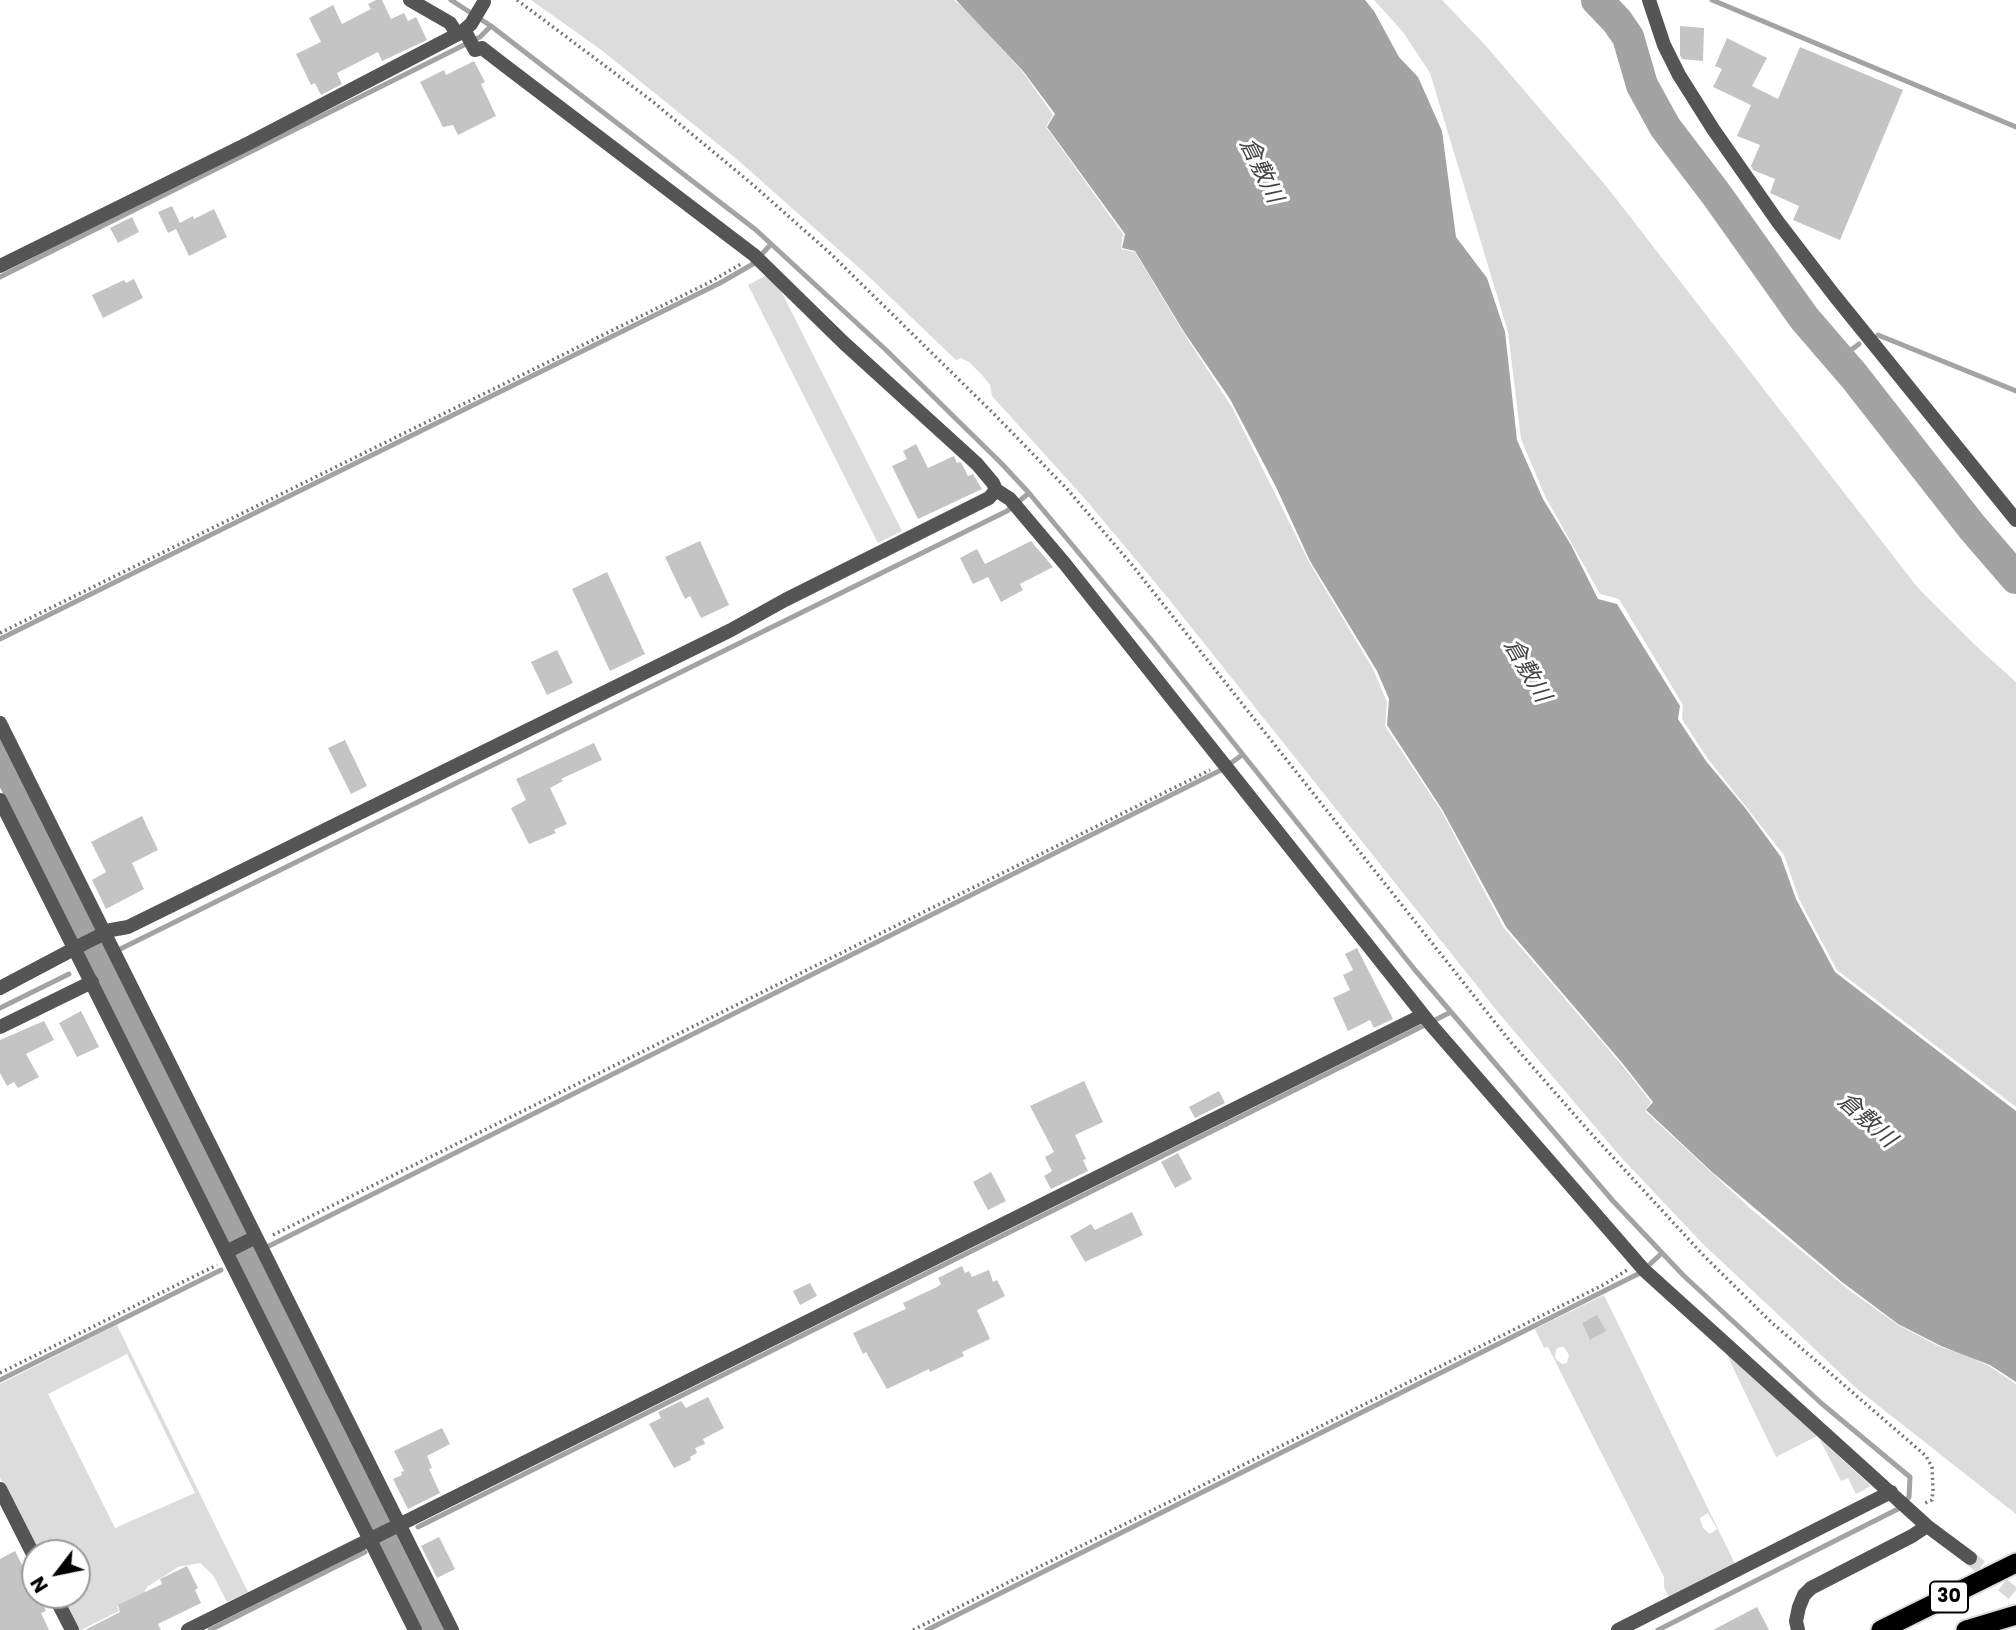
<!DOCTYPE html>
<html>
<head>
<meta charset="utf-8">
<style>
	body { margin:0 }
	#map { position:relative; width:2016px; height:1630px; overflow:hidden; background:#fff; font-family:Poppins,sans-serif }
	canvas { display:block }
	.north { position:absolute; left:21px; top:1539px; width:70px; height:70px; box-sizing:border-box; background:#fff; border:2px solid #999; border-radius:50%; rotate:238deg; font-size:19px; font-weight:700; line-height:28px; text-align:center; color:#000 }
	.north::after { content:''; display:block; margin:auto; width:24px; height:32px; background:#000; clip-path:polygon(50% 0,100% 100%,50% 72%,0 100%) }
</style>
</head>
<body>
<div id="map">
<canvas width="2016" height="1630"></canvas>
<div class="north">N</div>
</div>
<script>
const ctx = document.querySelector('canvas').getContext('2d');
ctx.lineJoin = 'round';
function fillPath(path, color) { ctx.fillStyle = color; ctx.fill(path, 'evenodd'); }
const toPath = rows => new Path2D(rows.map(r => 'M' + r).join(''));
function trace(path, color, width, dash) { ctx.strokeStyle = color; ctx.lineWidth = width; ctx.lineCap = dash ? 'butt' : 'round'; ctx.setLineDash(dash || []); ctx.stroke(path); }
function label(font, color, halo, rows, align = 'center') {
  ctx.font = font + ' Poppins,"Noto Sans JP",sans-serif'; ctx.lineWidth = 6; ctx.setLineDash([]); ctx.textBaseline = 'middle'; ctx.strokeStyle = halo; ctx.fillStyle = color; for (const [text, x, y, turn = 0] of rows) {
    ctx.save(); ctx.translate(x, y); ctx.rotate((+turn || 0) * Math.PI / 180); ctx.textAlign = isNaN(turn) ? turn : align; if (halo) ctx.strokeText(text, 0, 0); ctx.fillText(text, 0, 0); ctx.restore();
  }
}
const green = toPath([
	[531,0,954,0,968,12,1022,71,1053,115,1046,127,1123,234,1121,249,1135,252,1183,332,1233,409,1309,562,1373,669,1387,702,1385,726,1442,812,1504,928,1621,1064,1651,1102,1645,1111,1751,1209,1849,1290,1898,1325,1940,1347,1964,1354,1989,1366,2016,1384,2016,1514,1856,1388,1702,1243,1619,1155,1497,1011,1168,598,1086,500,992,396,990,385,982,375,969,362,961,358,956,360,866,274,739,161,600,49],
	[1374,0,1442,0,1486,46,1607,187,1918,588,1977,647,2016,682,2016,1107,1837,970,1799,899,1784,855,1708,759,1682,719,1683,705,1619,599,1600,594,1545,496,1521,439,1508,332,1430,73,1403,32],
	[769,274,779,287,902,531,878,543,748,285],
	[1604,1295,1735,1564,1669,1597,1664,1587,1664,1577,1548,1347,1544,1348,1535,1329],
	[1597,1316,1605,1331,1590,1339,1582,1323],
	[1560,1347,1564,1347,1569,1355,1567,1363,1562,1364,1555,1358,1556,1349],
	[1708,1513,1717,1529,1710,1534,1703,1528,1700,1518],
	[117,1325,248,1592,227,1602,213,1575,200,1563,178,1567,147,1587,144,1593,117,1606,119,1611,81,1630,76,1630,59,1595,77,1595,77,1553,38,1553,0,1478,0,1384],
	[127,1354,195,1493,115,1528,48,1394],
	[1726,1353,1817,1436,1776,1457],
	[1819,1438,1871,1486,1856,1494,1848,1478,1841,1481]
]);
const water = toPath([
	[956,0,1365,0,1374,11,1399,57,1418,77,1442,131,1456,237,1487,278,1505,332,1517,440,1543,499,1571,545,1598,599,1617,604,1680,706,1678,719,1706,761,1746,809,1781,857,1796,899,1835,972,2016,1111,2016,1382,1990,1365,1941,1346,1898,1324,1842,1282,1712,1172,1646,1110,1653,1102,1623,1064,1506,927,1443,811,1387,725,1389,699,1377,671,1310,561,1276,487,1230,399,1184,332,1135,251,1122,248,1125,234,1047,127,1055,114,1023,71]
]);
const stream = toPath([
	[451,0,491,26,756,230,886,350,1001,463,1029,493,1153,642,1415,970,1613,1201,1683,1275,1821,1403,1910,1477,1909,1497,1898,1509,1658,1630],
	[1712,0,2016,127],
	[1602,5,1611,0],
	[0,277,480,37,491,26],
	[1878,335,2016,391],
	[1839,359,1859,344],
	[0,639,720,283,753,264,771,244],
	[1231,763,1242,755],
	[98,960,1007,511,1029,493],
	[0,1008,69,974],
	[269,1246,1221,770],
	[246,1257,258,1251],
	[1648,1266,1662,1253],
	[0,1380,221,1270],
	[418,1527,1451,1012],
	[386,1542,400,1535],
	[210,1630,365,1552],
	[927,1630,1638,1274]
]);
const river = toPath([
	[1597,0,1617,21,1628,37,1642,85,1665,127,1716,194,1804,318,1854,376,1972,527,2016,578],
	[0,752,440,1630]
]);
const building = toPath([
	[376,0,382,0,391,19,404,13,408,21,416,17,427,40,382,61,378,52,337,73,342,84,321,95,315,83,311,85,296,54,321,42,309,18,333,5,342,24,371,9,368,4],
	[1680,26,1704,28,1703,61,1682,59,1680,55],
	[1727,38,1767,58,1752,86,1778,99,1800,47,1903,90,1840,240,1793,220,1799,206,1770,193,1775,179,1753,170,1751,166,1760,145,1737,136,1751,105,1713,87,1722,69,1715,66],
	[474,61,485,82,481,84,496,116,458,135,453,125,443,127,420,82,444,70,446,75],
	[172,206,180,223,193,216,194,219,214,209,227,237,189,256,176,229,168,233,158,212],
	[132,217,139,232,118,243,110,228],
	[134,279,143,298,103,318,92,295,124,280,126,283],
	[916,444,928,468,954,456,957,463,960,462,962,464,968,476,973,474,982,489,918,519,892,466,907,459,903,451],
	[700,541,729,605,701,618,690,596,685,599,665,557],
	[1031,541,1053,567,1020,584,1023,590,1001,602,988,577,973,584,960,558,977,549,985,564],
	[607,572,645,654,610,671,572,589],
	[557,650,573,683,547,695,531,662],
	[345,740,367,786,351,794,328,748],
	[594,743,602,760,561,779,563,781,550,788,567,824,554,830,556,833,529,844,511,808,526,800,516,779],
	[142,816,158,850,132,863,144,889,106,909,92,880,106,872,91,842],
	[1357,948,1393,1019,1374,1028,1370,1020,1348,1031,1333,998,1350,990,1343,975,1353,970,1345,954],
	[81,1011,99,1047,77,1057,59,1023],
	[44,1021,54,1040,26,1054,39,1077,18,1088,14,1082,7,1086,0,1073,0,1040],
	[1084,1081,1103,1122,1075,1135,1086,1159,1083,1160,1088,1171,1051,1189,1044,1176,1052,1171,1045,1157,1054,1152,1030,1106],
	[1219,1091,1225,1103,1195,1118,1189,1107],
	[1178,1153,1192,1179,1175,1188,1161,1162],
	[991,1172,1006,1201,988,1210,973,1182],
	[1132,1212,1143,1235,1085,1262,1070,1236,1091,1224,1095,1230],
	[962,1266,965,1273,969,1271,972,1277,989,1270,993,1282,997,1280,1005,1296,977,1310,990,1339,962,1352,964,1356,930,1372,929,1369,887,1389,866,1352,863,1354,853,1333,906,1309,903,1303,937,1287,941,1284,938,1278],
	[810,1283,817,1296,800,1305,793,1291],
	[1597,1315,1606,1331,1590,1340,1582,1323],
	[708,1397,724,1428,703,1439,705,1444,695,1448,697,1453,690,1457,691,1460,674,1468,649,1424,661,1418,658,1412,681,1401,686,1408],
	[442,1428,450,1444,427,1456,432,1468,429,1469,440,1493,408,1509,393,1479,402,1475,401,1472,404,1471,394,1451],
	[439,1537,455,1569,437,1578,421,1546],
	[15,1551,35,1590,35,1595,38,1595,46,1611,41,1613,49,1630,0,1630,0,1559],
	[187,1566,198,1588,195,1590,201,1603,158,1624,161,1630,85,1630,120,1612,118,1605,162,1584,160,1579],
	[1757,1607,1769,1630,1713,1630]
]);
const minorTunnel = toPath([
	[1970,1558,2016,1596]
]);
const path = toPath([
	[517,0,652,101,752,184,831,254,995,415,1068,490,1132,565,1509,1040,1587,1129,1704,1256,1771,1322,1926,1456,1932,1467,1933,1490,1932,1500,1923,1504],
	[0,633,708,283,741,264],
	[273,1235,1210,770],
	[0,1373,217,1265],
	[913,1630,1605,1284,1627,1270]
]);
const minor = toPath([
	[410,0,450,23,457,34],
	[1649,0,1664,45,1679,75,1713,129,1778,222,1834,295,2016,520],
	[462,32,467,35,475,50,482,48,504,65,754,255,844,343,977,464,993,483,996,490,1010,499,1065,564,1432,1026,1644,1270,1927,1526,1970,1558],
	[0,266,249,143,462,32,471,24,484,2],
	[0,723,452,1630],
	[0,988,85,943,111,930,128,927,731,630,785,600,989,498,996,490],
	[0,1027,92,982],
	[226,1252,256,1237],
	[0,1489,35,1558],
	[54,1595,72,1630],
	[188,1630,1423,1015],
	[1618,1630,1891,1492],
	[1798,1630,1796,1621,1799,1607,1804,1595,1811,1588,1912,1536,1927,1526]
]);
const tertiary = toPath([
	[0,800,415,1630]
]);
const trunk = toPath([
	[1881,1630,2016,1563],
	[1966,1630,2016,1615]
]);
const shields = [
	[1949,1597,38]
];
const shieldNames = [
	["30",1949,1597]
];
const waterNames = [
	["倉敷川",1260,171,64],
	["倉敷川",1526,671,60],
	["倉敷川",1866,1121,42]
];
fillPath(green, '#dcdcdc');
fillPath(water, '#a3a3a3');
trace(stream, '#a3a3a3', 5);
trace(river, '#a3a3a3', 32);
fillPath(building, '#c4c4c4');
trace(minorTunnel, '#d9d9d9', 14, [14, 7]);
trace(trunk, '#dbdbdb', 23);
trace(path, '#777', 3.5, [2, 3.5]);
trace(minor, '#555', 14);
trace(tertiary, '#555', 14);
trace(trunk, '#000', 19);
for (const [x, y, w] of shields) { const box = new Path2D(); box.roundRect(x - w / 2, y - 15.5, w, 31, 5); ctx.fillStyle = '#fff'; ctx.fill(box); trace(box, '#000', 2); }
label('bold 19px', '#000', null, shieldNames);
label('italic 23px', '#444', '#fff', waterNames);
</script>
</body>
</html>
